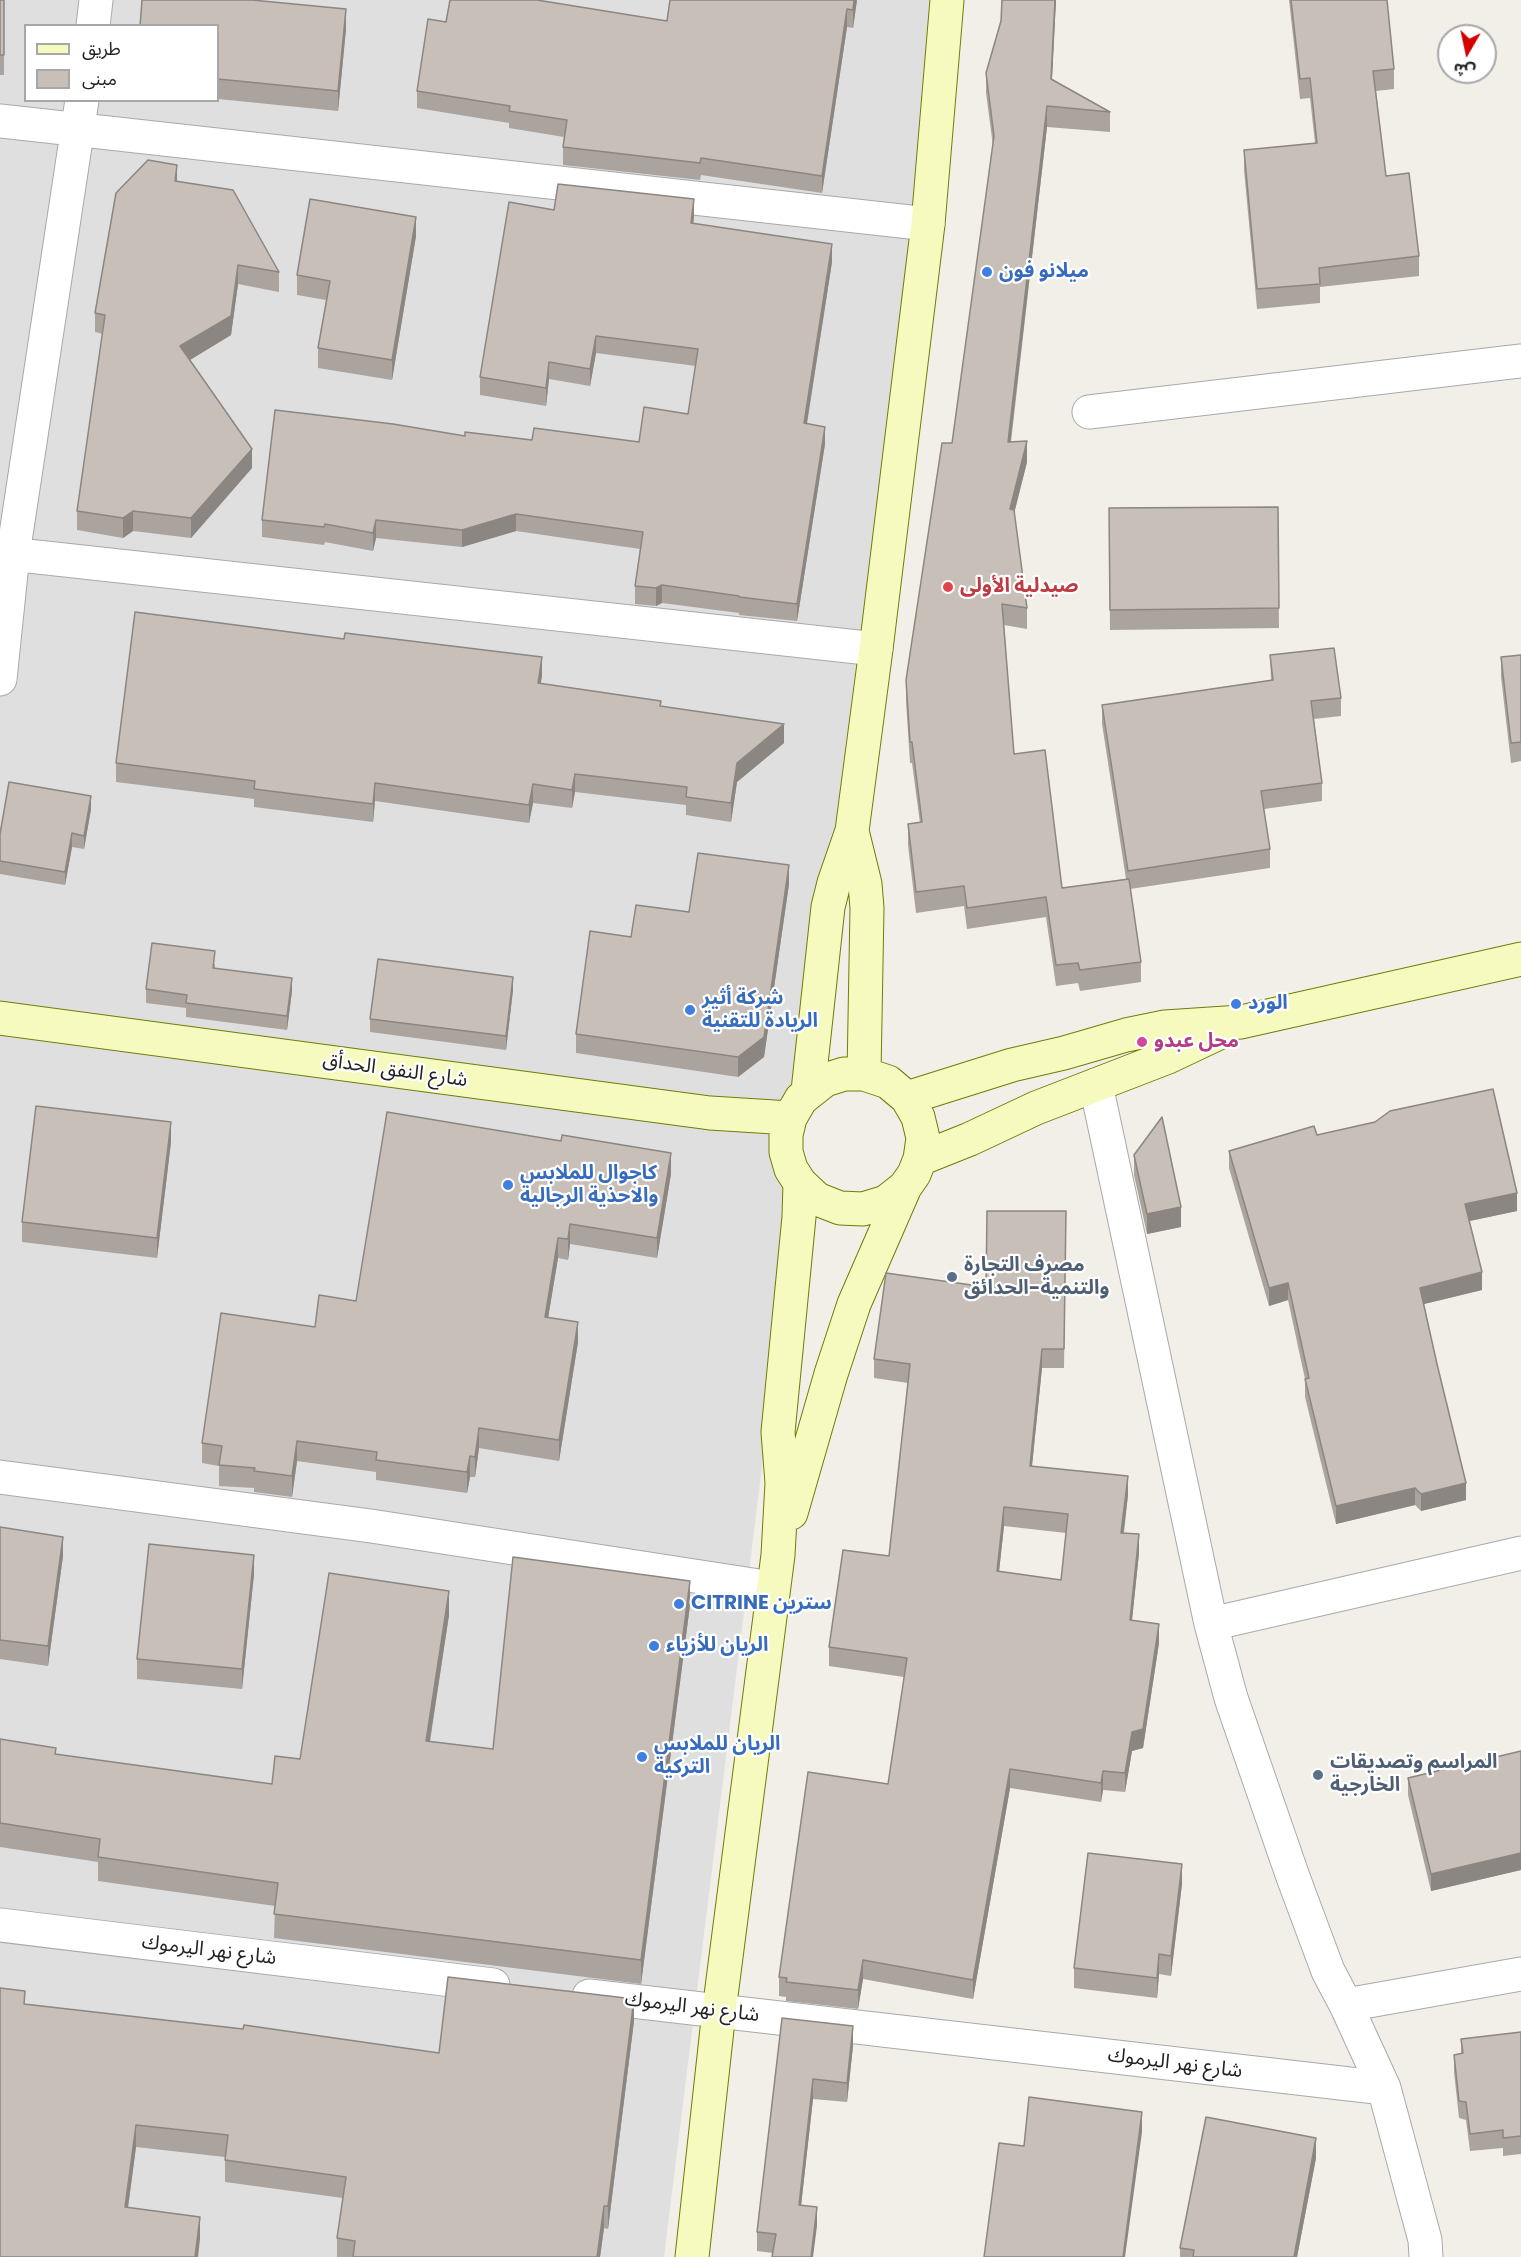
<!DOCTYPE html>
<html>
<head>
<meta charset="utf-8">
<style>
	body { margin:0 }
	#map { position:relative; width:1521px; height:2257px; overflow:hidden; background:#f2efe9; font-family:Poppins,"Noto Sans Arabic",sans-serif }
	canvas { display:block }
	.legend { position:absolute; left:24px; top:24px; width:195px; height:78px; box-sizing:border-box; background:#fff; border:2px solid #a7a7a7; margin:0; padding:8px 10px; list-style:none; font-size:18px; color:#222 }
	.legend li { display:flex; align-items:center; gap:12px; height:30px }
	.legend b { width:30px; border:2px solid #a7a7a7 }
	.north { position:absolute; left:1437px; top:24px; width:60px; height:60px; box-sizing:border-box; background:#fff; border:2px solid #a7a7a7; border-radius:50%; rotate:189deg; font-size:16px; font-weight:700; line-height:24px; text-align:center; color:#222 }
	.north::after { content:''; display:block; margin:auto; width:21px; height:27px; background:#d40000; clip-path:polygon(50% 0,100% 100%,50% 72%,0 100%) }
</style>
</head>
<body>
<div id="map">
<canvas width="1521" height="2257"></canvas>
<ul class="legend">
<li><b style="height:8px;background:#f7fabf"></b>طريق</li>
<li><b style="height:16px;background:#c7bfb8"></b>مبنى</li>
</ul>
<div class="north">ش</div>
</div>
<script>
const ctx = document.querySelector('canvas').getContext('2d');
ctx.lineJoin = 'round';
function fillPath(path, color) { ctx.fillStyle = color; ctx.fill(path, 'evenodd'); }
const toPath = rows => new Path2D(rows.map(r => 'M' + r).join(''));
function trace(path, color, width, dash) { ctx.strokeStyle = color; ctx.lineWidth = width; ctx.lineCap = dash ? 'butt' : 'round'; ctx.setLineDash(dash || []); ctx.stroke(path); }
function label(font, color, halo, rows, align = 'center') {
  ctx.font = font + ' Poppins,"Noto Sans Arabic",sans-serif'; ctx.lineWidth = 4.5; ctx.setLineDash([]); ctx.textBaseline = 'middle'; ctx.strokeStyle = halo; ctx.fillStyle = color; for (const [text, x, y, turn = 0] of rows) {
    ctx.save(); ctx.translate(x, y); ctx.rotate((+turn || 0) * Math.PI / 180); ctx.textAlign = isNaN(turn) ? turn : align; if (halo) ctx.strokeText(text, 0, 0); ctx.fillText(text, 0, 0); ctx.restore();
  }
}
const residential = toPath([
	[0,0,937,0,923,216,805,1090,789,1116,0,1024],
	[26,26,218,26,218,100,26,100],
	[0,1026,787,1120,797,1184,664,2257,0,2257]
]);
const minor = toPath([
	[93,26,96,0],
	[0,121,928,224],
	[1089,412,1521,361],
	[0,553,876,649],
	[0,679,13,554,82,100],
	[1096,1085,1211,1624,1231,1698,1293,1877,1328,1971,1346,2005,1384,2088,1425,2240,1426,2257],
	[0,1477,371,1526,772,1588],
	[1211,1624,1521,1553],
	[0,1925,493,1985],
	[589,1996,1384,2088],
	[1346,2005,1521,1974]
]);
const secondary = toPath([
	[852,831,865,884,867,908,864,1074],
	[0,1018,710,1113,790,1118],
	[808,1091,828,907,834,883,852,831,876,649,928,224,947,0],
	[907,1098,1012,1065,1064,1053,1126,1035,1165,1027,1241,1022,1521,959],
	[920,1159,970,1139,1036,1108,1168,1057,1225,1030],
	[791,1513,831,1374,854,1304,905,1187,914,1174,920,1159,923,1138,918,1117,907,1098,888,1082,864,1074,844,1074,825,1080,801,1099,790,1118,786,1135,786,1152,791,1169,800,1183,817,1199,840,1208,863,1209,886,1202,905,1187],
	[692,2257,719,2011,778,1555,782,1483,778,1432,799,1217,800,1183]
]);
const wall = toPath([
	[0,0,4,0,4,75,0,75],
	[857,0,853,28,847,27,822,193,701,175,700,180,563,165,563,147,564,137,509,128,509,123,417,108,417,91,446,22,667,21],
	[1002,0,1056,0,1052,79,1110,112,1110,132,1047,127,1011,442,1027,462,1014,513,1027,608,1027,629,1004,625,1014,754,1062,888,1126,879,1102,724,1102,705,1271,680,1270,655,1341,698,1341,716,1314,719,1322,783,1322,801,1264,809,1270,849,1270,868,1130,889,1141,962,1141,982,1080,991,1078,983,1056,986,1046,917,967,929,964,906,916,913,908,845,908,824,920,823,912,763,910,763,906,701,906,680,952,443,993,146,986,93,986,73,1001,21],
	[1289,0,1387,0,1394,69,1394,89,1376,91,1386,176,1419,256,1419,276,1320,287,1320,303,1257,309,1244,170,1244,150,1315,143,1310,98,1300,99],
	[218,26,346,29,338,111,218,99],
	[177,181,279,272,279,292,238,284,231,335,190,360,252,468,191,538,133,531,123,538,77,530,77,511,103,334,95,332,95,313],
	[554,210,694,217,693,223,832,262,807,424,825,444,797,621,739,615,739,613,662,603,656,606,635,604,635,586,640,549,516,531,462,547,376,538,373,551,325,542,324,545,262,537,262,520,465,436,532,440,639,442,688,414,696,366,596,353,590,386,549,379,546,406,480,395,480,377],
	[416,236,392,380,318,368,318,348,326,300,297,295,297,275],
	[1278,507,1279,628,1110,630,1109,508],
	[1521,655,1521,761,1511,763,1501,677,1501,657],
	[542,676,540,683,661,706,784,743,737,782,731,822,686,815,686,805,575,792,572,808,533,803,529,823,375,801,373,822,254,807,254,799,116,782,116,763],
	[91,809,84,849,72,847,65,885,0,874,0,834],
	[789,884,764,1057,738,1077,576,1053,576,1034,631,937,689,912],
	[215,964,215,969,292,991,287,1030,186,1017,186,1008,146,1003,146,989],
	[513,990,506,1050,370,1032,370,1019],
	[1317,1135,1517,1211,1469,1221,1482,1290,1424,1304,1466,1500,1421,1511,1415,1505,1336,1524,1305,1397,1305,1379,1288,1300,1269,1306,1229,1168,1229,1151],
	[171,1142,157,1258,22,1242,22,1222],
	[1134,1155,1181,1227,1147,1234,1134,1175],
	[671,1174,657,1258,570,1244,568,1260,558,1258,548,1317,578,1342,559,1461,479,1448,475,1477,470,1477,467,1493,376,1480,376,1472,297,1461,292,1497,254,1492,254,1488,219,1486,219,1466,202,1463,202,1443,315,1327,356,1301],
	[1066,1211,1064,1368,1042,1368,1032,1466,1128,1495,1124,1533,1139,1553,1132,1620,1159,1643,1143,1748,1132,1751,1125,1792,1103,1790,1101,1802,1010,1788,973,1999,863,1979,858,2009,786,2001,786,1997,779,1996,779,1977,888,1784,904,1677,829,1666,829,1647,889,1556,908,1383,874,1378,874,1359,986,1287],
	[1004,1526,1066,1533,1061,1580,999,1571],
	[0,1527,63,1556,48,1666,0,1659],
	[254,1574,242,1689,137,1679,137,1659],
	[690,1605,641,1984,274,1938,275,1906,98,1881,98,1862,0,1847,0,1739,56,1755,272,1784,300,1759,449,1615,430,1742,493,1749],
	[1521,1751,1521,1870,1431,1891,1408,1795,1408,1778],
	[1182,1884,1171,1976,1159,1974,1157,1998,1074,1988,1074,1968],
	[25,2004,439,2053,634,2021,608,2229,604,2228,600,2257,337,2257,337,2238,343,2198,225,2182,225,2157,136,2147,128,2208,200,2239,0,2257],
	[782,2018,853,2046,847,2102,813,2099,801,2205,817,2226,773,2253,757,2251,757,2232],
	[1521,2032,1521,2154,1503,2156,1503,2148,1470,2151,1466,2120,1459,2118,1454,2072,1454,2055,1461,2054,1461,2039],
	[1316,2158,1297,2257,1180,2257,1180,2248]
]);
const shadedWall = toPath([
	[854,0,857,0,853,28,853,10],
	[1055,0,1056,0,1051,99,1051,79],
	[346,9,346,29,338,111,338,91],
	[847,9,847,27,822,193,822,176],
	[1047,106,1047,127,1008,462,1008,442],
	[177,165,177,184,175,181],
	[694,199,694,217,691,240,691,223],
	[416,217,416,236,392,380,392,360],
	[832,244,832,262,804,441,804,423],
	[238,265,238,284,231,335,180,366,180,346],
	[596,336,596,353,590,386,590,369],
	[549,362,549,379,546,406,546,388],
	[825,427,825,444,797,621,797,604],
	[1027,441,1027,462,1010,530,1010,509],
	[252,449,252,468,191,538,191,518],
	[133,511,133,531,123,538,123,518],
	[516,514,516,531,462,547,462,530],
	[376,520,376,538,373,551,373,533],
	[662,585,662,603,656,606,656,588],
	[542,657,542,676,538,701,538,683],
	[784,724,784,743,737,782,731,822,731,803,737,763],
	[575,774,575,792,572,808,572,790],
	[375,783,375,801,373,822,373,804],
	[533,784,533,803,529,823,529,805],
	[91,796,91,809,84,849,84,836],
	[72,833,72,847,65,885,65,872],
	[789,865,789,884,764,1057,738,1077,738,1057],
	[513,977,513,990,506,1050,506,1036],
	[292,978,292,991,287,1030,287,1016],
	[171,1122,171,1142,157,1258,157,1238],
	[671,1153,671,1174,657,1258,657,1238],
	[1517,1193,1517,1211,1465,1222,1465,1204],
	[1181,1207,1181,1227,1147,1234,1147,1214],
	[570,1224,570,1244,568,1260,568,1239],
	[558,1238,558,1258,545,1337,545,1317],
	[1482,1272,1482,1290,1420,1305,1420,1288],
	[1288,1283,1288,1300,1269,1306,1269,1288],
	[578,1322,578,1342,559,1461,559,1440],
	[1042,1349,1042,1368,1030,1485,1030,1466],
	[479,1428,479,1448,475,1477,475,1457],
	[297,1441,297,1461,292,1497,292,1476],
	[470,1456,470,1477,467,1493,467,1472],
	[1128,1476,1128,1495,1121,1552,1121,1533],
	[1466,1483,1466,1500,1421,1511,1421,1494],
	[1415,1488,1415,1505,1336,1524,1336,1506],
	[1004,1507,1004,1526,997,1590,997,1571],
	[1139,1534,1139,1553,1130,1639,1130,1620],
	[63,1537,63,1556,48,1666,48,1646],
	[254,1555,254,1574,242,1689,242,1669],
	[690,1581,690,1605,641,1984,641,1960],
	[449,1591,449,1615,426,1765,426,1741],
	[1159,1624,1159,1643,1143,1748,1132,1751,1125,1792,1125,1773,1132,1732],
	[1010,1769,1010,1788,973,1999,973,1980],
	[1103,1771,1103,1790,1101,1802,1101,1783],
	[1521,1853,1521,1870,1431,1891,1431,1874],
	[1182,1864,1182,1884,1171,1976,1171,1956],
	[1159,1954,1159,1974,1157,1998,1157,1978],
	[863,1960,863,1979,858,2009,858,1990],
	[634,1999,634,2021,608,2229,608,2206],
	[853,2026,853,2046,847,2102,847,2083],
	[813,2079,813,2099,799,2224,799,2205],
	[1142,2112,1142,2132,1125,2257,1123,2257],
	[136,2125,136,2147,125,2229,125,2207],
	[1316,2138,1316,2158,1297,2257,1294,2257],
	[604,2206,604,2228,600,2257,597,2257],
	[817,2207,817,2226,813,2257,811,2257],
	[200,2217,200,2239,198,2257,195,2257]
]);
const building = toPath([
	[0,0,4,0,4,55,0,55,0,0],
	[142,0,252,0,346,9,338,91,218,79,218,26,140,26,142,0],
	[450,0,537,0,667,21,670,0,854,0,853,10,847,9,822,176,701,158,700,163,563,147,567,120,509,111,510,106,417,91,428,19,446,22,450,0],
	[1002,0,1055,0,1051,79,1110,112,1047,106,1008,442,1027,441,1010,509,1014,510,1027,608,1002,604,1014,754,1045,750,1062,888,1129,879,1141,962,1080,970,1078,963,1056,965,1046,897,967,908,964,886,916,892,908,824,922,822,912,742,910,742,906,680,942,443,952,443,994,136,986,73,1001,21,1002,0],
	[1291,0,1387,0,1394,69,1373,71,1386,176,1409,173,1419,256,1319,268,1320,284,1257,289,1244,150,1317,143,1310,78,1300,79,1291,0],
	[148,160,177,165,175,181,233,190,279,272,238,265,231,316,180,346,252,449,191,518,133,511,123,518,77,511,105,315,95,313,116,193,148,160],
	[558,184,694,199,691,223,832,244,804,423,825,427,797,604,739,597,739,596,662,585,656,588,635,586,643,532,516,514,462,530,376,520,373,533,325,524,324,527,262,520,275,410,393,424,465,436,465,432,532,440,534,428,639,442,644,407,688,414,698,349,596,336,590,369,549,362,546,388,480,377,509,202,554,210,558,184],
	[310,199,416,217,392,360,318,348,330,281,297,275,310,199],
	[1278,507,1279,608,1110,610,1109,508,1278,507],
	[135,612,344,639,345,633,542,657,538,683,661,701,660,706,784,724,737,763,731,803,686,797,687,787,575,774,572,790,533,784,529,805,375,783,373,804,254,789,255,781,116,763,135,612],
	[1334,648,1341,698,1311,701,1322,783,1261,791,1270,849,1128,871,1102,705,1273,680,1270,655,1334,648],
	[1521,655,1521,742,1511,743,1501,657,1521,655],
	[9,782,91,796,84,836,72,833,65,872,0,861,0,834,9,782],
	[698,853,789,865,764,1037,738,1057,576,1034,590,931,631,937,636,905,689,912,698,853],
	[152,943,215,951,213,968,292,978,287,1016,186,1003,187,995,146,989,152,943],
	[378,959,513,977,506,1036,370,1019,378,959],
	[1493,1089,1517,1193,1465,1204,1482,1272,1420,1288,1437,1364,1466,1483,1421,1494,1415,1488,1336,1506,1305,1379,1309,1378,1288,1283,1269,1288,1229,1151,1314,1126,1317,1135,1375,1122,1390,1111,1493,1089],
	[36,1106,171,1122,157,1238,22,1222,36,1106],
	[387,1112,561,1141,562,1135,671,1153,657,1238,570,1224,568,1239,558,1238,545,1317,578,1322,559,1440,479,1428,475,1457,470,1456,467,1472,376,1460,377,1452,297,1441,292,1476,254,1471,255,1468,219,1465,222,1446,202,1443,221,1313,315,1327,319,1295,356,1301,387,1112],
	[1162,1117,1181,1207,1147,1214,1134,1155,1162,1117],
	[987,1211,1066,1211,1064,1349,1042,1349,1030,1466,1128,1476,1121,1533,1139,1534,1130,1620,1159,1624,1143,1729,1132,1732,1125,1773,1103,1771,1101,1783,1010,1769,973,1980,863,1960,858,1990,786,1982,787,1978,779,1977,808,1772,888,1784,907,1658,829,1647,843,1550,889,1556,910,1364,874,1359,886,1273,986,1287,987,1211],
	[1004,1507,1068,1514,1061,1580,997,1571,1004,1507],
	[0,1527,63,1537,48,1646,0,1640,0,1527],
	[149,1544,254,1555,242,1669,137,1659,149,1544],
	[513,1557,690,1581,641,1960,274,1914,278,1883,98,1857,100,1839,0,1823,0,1739,56,1748,55,1754,272,1784,275,1756,300,1759,329,1573,449,1591,426,1741,493,1749,513,1557],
	[1521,1751,1521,1853,1431,1874,1408,1778,1521,1751],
	[1088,1853,1182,1864,1171,1956,1159,1954,1157,1978,1074,1968,1088,1853],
	[448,1977,634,1999,608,2206,604,2206,597,2257,353,2257,355,2241,337,2238,346,2177,225,2160,228,2135,136,2125,125,2207,200,2217,195,2257,0,2257,0,1988,25,1991,24,2004,243,2029,244,2025,439,2053,448,1977],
	[782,2018,853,2026,847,2083,813,2079,799,2205,817,2207,811,2257,812,2257,772,2257,776,2234,757,2232,782,2018],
	[1521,2032,1521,2136,1503,2138,1503,2130,1470,2134,1466,2102,1459,2101,1454,2055,1463,2053,1461,2039,1521,2032],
	[1029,2097,1142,2112,1123,2257,984,2257,999,2143,1024,2146,1029,2097],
	[1206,2117,1316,2138,1294,2257,1193,2257,1194,2250,1180,2248,1206,2117]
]);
const markers = [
	[987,272,6,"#3f7fe0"],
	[948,587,6,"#e0444e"],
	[1236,1004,6,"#3f7fe0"],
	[690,1010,6,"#3f7fe0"],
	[1142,1042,6,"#d1479c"],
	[508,1185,6,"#3f7fe0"],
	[952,1277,6,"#5c6f8a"],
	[679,1604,6,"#3f7fe0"],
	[654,1646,6,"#3f7fe0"],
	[642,1757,6,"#3f7fe0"],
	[1318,1775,6,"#5c6f8a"]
];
const shopNames = [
	["ميلانو فون",999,272],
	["شركة أثير",702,999],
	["الريادة للتقنية",702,1022],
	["الورد",1248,1004],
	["كاجوال للملابس",520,1174],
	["والاحذية الرجالية",520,1197],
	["CITRINE سترين",691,1604],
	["الريان للأزياء",666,1646],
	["الريان للملابس",654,1745],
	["التركية",654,1768]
];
const healthNames = [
	["صيدلية الأولى",960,587]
];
const hotelNames = [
	["محل عبدو",1154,1042]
];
const streetNames = [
	["شارع النفق الحدأق",395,1071,8],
	["شارع نهر اليرموك",209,1951,7],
	["شارع نهر اليرموك",692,2008,7],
	["شارع نهر اليرموك",1175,2064,7]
];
const serviceNames = [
	["مصرف التجارة",964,1266],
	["والتنمية-الحدائق",964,1289],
	["المراسم وتصديقات",1330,1763],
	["الخارجية",1330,1786]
];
fillPath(residential, '#e0dfdf');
trace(minor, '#a9a9a9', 35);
trace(secondary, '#707d05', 35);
trace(minor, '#fff', 33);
trace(secondary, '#f7fabf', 33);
fillPath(wall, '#aba49e');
fillPath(shadedWall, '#8b8681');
fillPath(building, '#c7bfb8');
trace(building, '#8b8681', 1.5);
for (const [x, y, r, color] of markers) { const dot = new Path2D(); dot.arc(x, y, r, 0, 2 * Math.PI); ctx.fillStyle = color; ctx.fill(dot); trace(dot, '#fff', 2); }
label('bold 20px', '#366cbe', '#fff', shopNames, 'left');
label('bold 20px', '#be3a42', '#fff', healthNames, 'left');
label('bold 20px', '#b23c85', '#fff', hotelNames, 'left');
label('20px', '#222', '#fff', streetNames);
label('bold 20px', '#4e5e75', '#fff', serviceNames, 'left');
</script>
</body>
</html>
